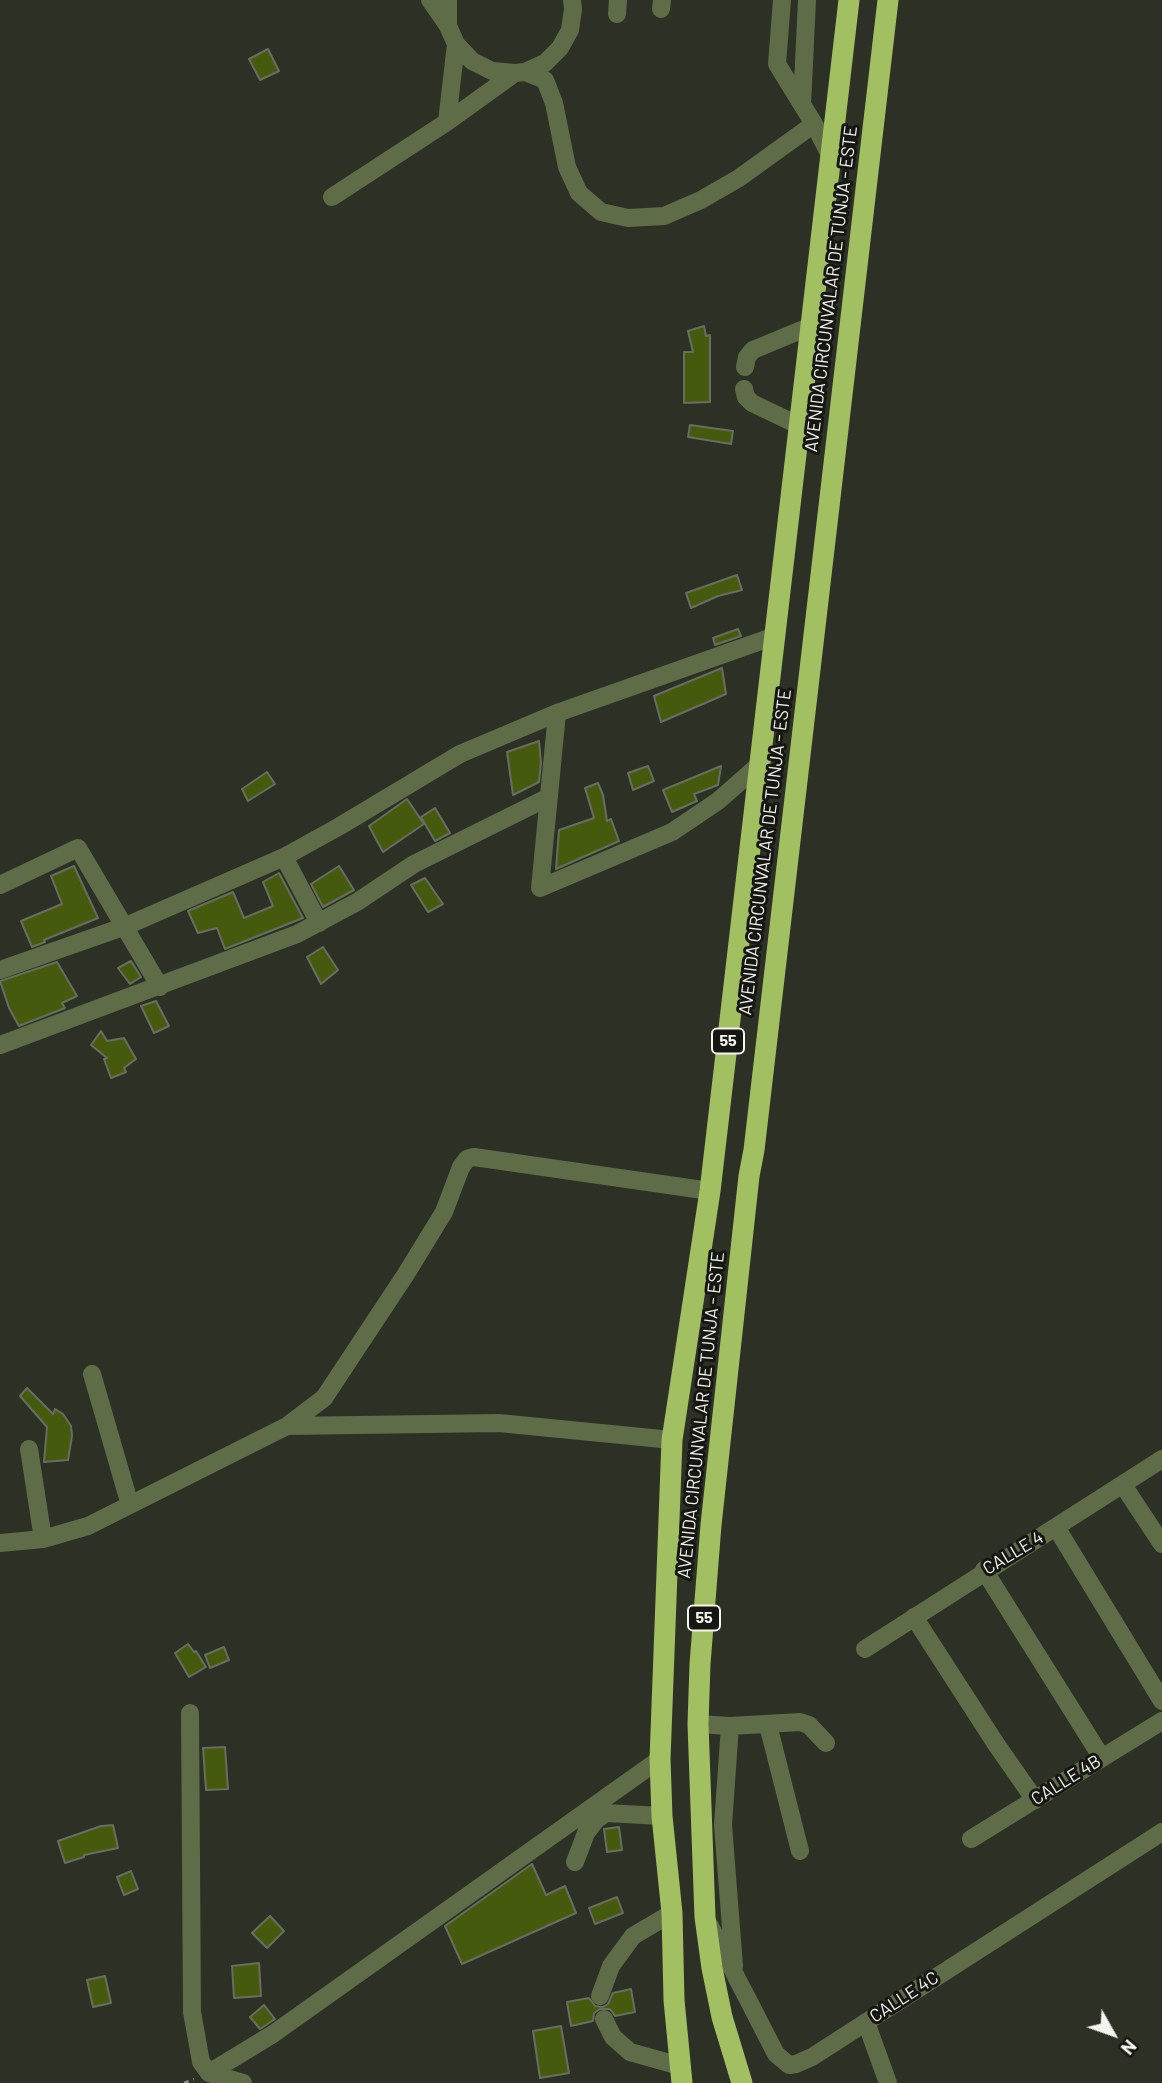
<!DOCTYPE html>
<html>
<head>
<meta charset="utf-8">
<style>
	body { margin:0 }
	#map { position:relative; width:1162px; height:2083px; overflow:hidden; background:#2c3025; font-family:Barlow,sans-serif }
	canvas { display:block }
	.north { position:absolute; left:1078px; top:1999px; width:70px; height:70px; -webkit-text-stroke:5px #161713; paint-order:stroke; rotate:130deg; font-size:19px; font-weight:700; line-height:28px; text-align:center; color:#f3f5ee }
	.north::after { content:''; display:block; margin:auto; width:24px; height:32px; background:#f3f5ee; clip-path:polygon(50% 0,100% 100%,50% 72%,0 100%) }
</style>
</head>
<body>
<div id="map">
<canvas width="1162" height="2083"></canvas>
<div class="north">N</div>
</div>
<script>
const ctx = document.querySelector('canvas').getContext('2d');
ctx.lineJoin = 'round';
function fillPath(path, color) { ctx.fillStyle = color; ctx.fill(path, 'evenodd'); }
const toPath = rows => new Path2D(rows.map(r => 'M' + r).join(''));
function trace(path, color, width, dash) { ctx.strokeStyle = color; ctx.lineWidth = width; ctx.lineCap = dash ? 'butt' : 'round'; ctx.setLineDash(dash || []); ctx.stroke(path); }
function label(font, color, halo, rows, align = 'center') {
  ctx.font = font + ' Barlow,sans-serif'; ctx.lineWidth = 6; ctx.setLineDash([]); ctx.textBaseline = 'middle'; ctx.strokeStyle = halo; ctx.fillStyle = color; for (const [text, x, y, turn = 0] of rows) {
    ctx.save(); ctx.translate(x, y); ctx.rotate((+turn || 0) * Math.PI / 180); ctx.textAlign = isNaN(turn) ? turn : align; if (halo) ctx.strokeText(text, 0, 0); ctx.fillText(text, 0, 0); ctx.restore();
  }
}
const building = toPath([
	[268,49,279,71,260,80,249,59,268,49],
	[704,326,706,336,710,335,710,402,684,403,684,352,693,352,688,331,704,326],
	[690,425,733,431,731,444,688,437,690,425],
	[737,575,742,590,718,596,691,608,686,593,737,575],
	[738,629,741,636,715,645,713,638,738,629],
	[722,668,726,694,661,722,654,696,722,668],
	[539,741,541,763,539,782,513,795,507,752,539,741],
	[648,766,654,781,633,790,628,773,648,766],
	[721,766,718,785,694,794,697,801,672,812,663,790,721,766],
	[267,772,275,784,248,801,242,789,267,772],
	[598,783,603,795,607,821,611,819,619,841,556,869,559,830,594,818,585,788,598,783],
	[407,799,424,824,383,852,369,826,407,799],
	[435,808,450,833,435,841,421,817,435,808],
	[74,866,98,918,44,940,45,942,32,947,21,921,62,904,51,876,74,866],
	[339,866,354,890,323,907,311,884,339,866],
	[279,873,303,918,225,949,217,928,198,933,188,911,233,892,244,918,273,906,263,882,279,873],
	[425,878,443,904,428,912,411,885,425,878],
	[323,947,338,970,321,984,307,957,323,947],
	[131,961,141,977,130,984,118,968,131,961],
	[57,962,77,996,62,1003,65,1008,19,1026,9,1008,0,981,57,962],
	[156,1001,169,1026,154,1033,141,1006,156,1001],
	[101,1031,107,1041,124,1038,136,1059,124,1068,126,1072,111,1078,104,1059,107,1058,91,1045,101,1031],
	[27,1388,53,1414,55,1409,63,1414,71,1426,72,1436,68,1460,44,1462,47,1427,20,1396,27,1388],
	[188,1644,194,1652,196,1651,206,1667,189,1677,175,1653,188,1644],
	[224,1647,229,1660,210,1668,205,1655,224,1647],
	[225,1747,228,1789,206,1790,203,1748,225,1747],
	[113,1825,118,1848,84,1855,84,1857,65,1863,58,1841,101,1826,113,1825],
	[619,1827,622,1850,607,1852,604,1829,619,1827],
	[532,1864,546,1895,565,1886,576,1913,462,1964,445,1926,532,1864],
	[131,1871,138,1889,124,1895,117,1877,131,1871],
	[617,1897,623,1913,595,1924,589,1908,617,1897],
	[270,1916,284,1931,267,1948,252,1933,270,1916],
	[259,1963,261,1996,234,1998,232,1966,259,1963],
	[105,1976,111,2003,93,2007,87,1980,105,1976],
	[631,1989,635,2012,615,2016,610,2009,600,2009,594,2013,593,2021,571,2026,567,2002,589,1998,595,2006,603,2007,608,2004,613,1993,631,1989],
	[264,2005,275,2019,260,2029,250,2017,264,2005],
	[561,2026,569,2073,540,2078,533,2031,561,2026]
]);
const path = toPath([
	[184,2083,194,2079]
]);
const minor = toPath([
	[430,0,448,26],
	[448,0,448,26,456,44,472,61,492,71,515,73,525,72,545,63,560,48,570,30,573,9,572,0],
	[782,0,777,64,814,124,831,157],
	[661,9,662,0],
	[617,14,618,0],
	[525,72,545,80,554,103,567,167,579,193,601,212,628,218,664,216,701,200,739,178,814,124],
	[802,105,807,0],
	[447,122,456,44],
	[332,197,447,122,515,73],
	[745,367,747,357,753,350,811,326],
	[744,389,746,397,752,403,800,426],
	[557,713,540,888,672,832,718,801,760,764],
	[284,857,319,923],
	[0,885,78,848,160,987],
	[0,970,126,926,284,857,340,826,460,754,557,713,775,636],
	[0,1045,297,934,357,902,414,864,549,797],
	[92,1374,130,1505],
	[287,1426,324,1398,406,1274,444,1212,461,1167,467,1159,474,1157,710,1191],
	[29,1449,43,1539],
	[1123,1485,1162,1544],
	[1056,1527,1162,1701],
	[0,1543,43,1539,88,1526,287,1426,499,1423,672,1440],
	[984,1570,1102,1758],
	[914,1617,996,1744,1035,1800],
	[865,1649,1162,1459],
	[190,1713,192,2012,201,2062,209,2073,243,2083],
	[698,1724,730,1726,800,1722,809,1725,826,1743],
	[768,1725,800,1851],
	[730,1726,723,1825,734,1966],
	[971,1839,1162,1721],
	[575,1862,586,1833,596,1820,606,1813,662,1816],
	[710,1926,776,2054,789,2065,796,2064,812,2057,1162,1832],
	[600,1996,611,1966,633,1936,672,1913],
	[604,2019,613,2037,630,2052,680,2066],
	[866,2022,888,2083],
	[209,2073,273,2034,660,1759]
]);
const highway = toPath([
	[682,2083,674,2000,672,1913,662,1816,660,1759,672,1440,710,1191,849,0],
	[742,2083,722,2017,712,1968,705,1917,698,1724,700,1664,711,1525,749,1176,754,1150,888,0]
]);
const shields = [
	[728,1041,32],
	[704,1618,32]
];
const shieldNames = [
	["55",728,1041],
	["55",704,1618]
];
const streetNames = [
	["AVENIDA CIRCUNVALAR DE TUNJA - ESTE",831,289,-83],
	["AVENIDA CIRCUNVALAR DE TUNJA - ESTE",765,852,-83],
	["AVENIDA CIRCUNVALAR DE TUNJA - ESTE",701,1415,-84],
	["CALLE 4",1013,1553,-31],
	["CALLE 4B",1066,1780,-32],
	["CALLE 4C",904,1997,-33]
];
fillPath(building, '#465a0e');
trace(building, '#686d61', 2);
trace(path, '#8d9087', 2.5, [5, 5]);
trace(minor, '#5f6c48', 18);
trace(highway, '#a2bf62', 21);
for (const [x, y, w] of shields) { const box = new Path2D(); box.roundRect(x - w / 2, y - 12.5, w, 25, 5); ctx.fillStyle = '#161713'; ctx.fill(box); trace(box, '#f3f5ee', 2); }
label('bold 16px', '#f3f5ee', null, shieldNames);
label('18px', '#f3f5ee', '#161713', streetNames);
</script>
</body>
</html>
